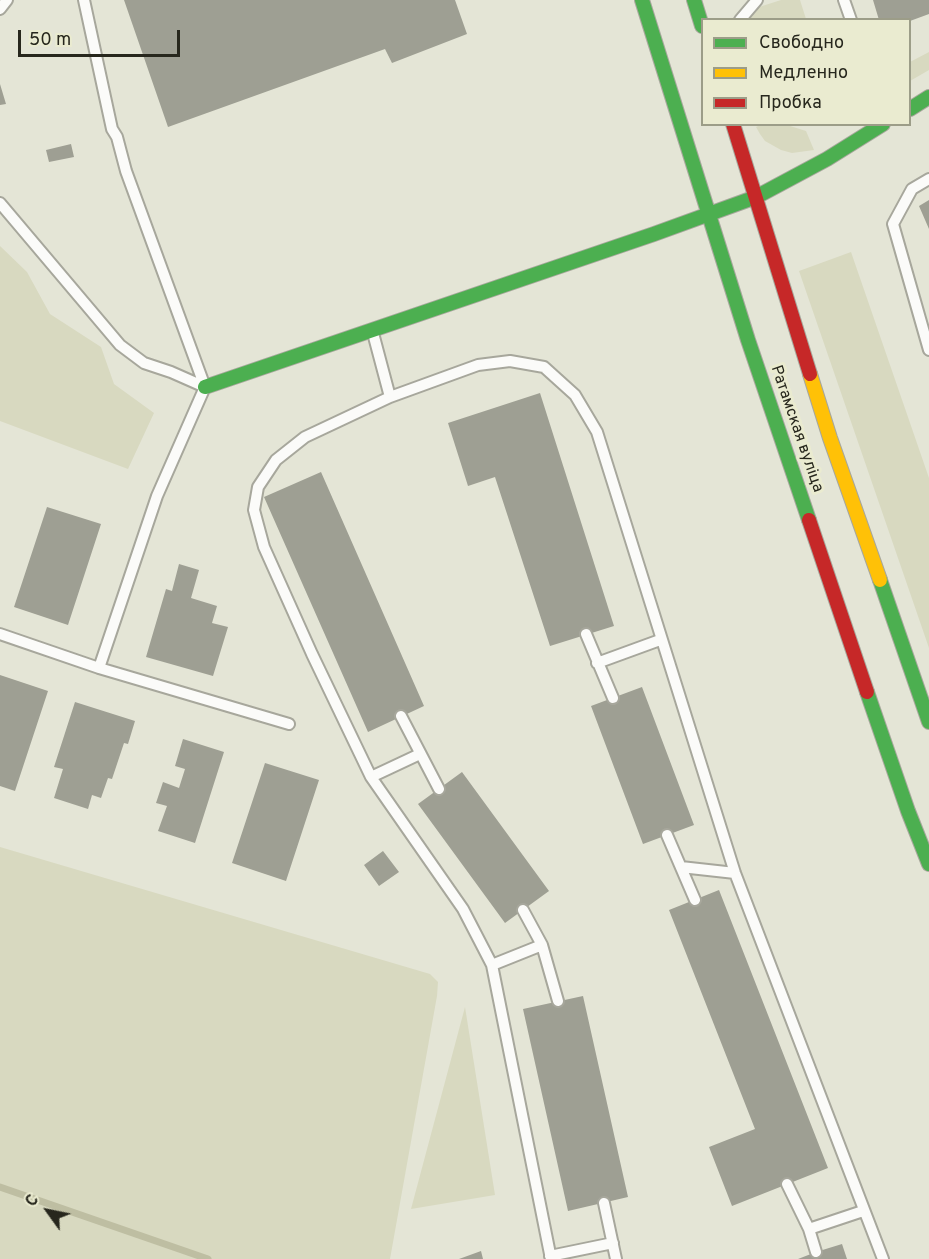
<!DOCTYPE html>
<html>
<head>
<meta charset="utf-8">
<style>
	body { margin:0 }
	#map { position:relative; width:929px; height:1259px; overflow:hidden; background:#e4e5d6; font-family:Overpass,sans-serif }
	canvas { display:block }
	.legend { position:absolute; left:701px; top:18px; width:210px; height:108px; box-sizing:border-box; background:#eaebd0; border:2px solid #9c9d88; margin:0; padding:8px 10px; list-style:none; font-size:18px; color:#27271d }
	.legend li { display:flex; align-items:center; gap:12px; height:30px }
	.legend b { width:30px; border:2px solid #9c9d88 }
	.north { position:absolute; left:18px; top:1181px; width:60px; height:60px; -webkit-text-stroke:4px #eaebd0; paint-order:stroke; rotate:303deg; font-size:16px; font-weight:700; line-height:24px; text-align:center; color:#27271d }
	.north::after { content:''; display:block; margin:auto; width:21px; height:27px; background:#27271d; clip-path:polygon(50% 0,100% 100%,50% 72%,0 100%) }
	.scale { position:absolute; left:18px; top:30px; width:162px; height:27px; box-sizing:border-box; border:3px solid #27271d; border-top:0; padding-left:8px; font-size:18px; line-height:21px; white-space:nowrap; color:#27271d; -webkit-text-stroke:4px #eaebd0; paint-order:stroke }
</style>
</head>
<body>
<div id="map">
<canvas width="929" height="1259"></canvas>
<ul class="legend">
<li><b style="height:8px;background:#4caf50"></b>Свободно</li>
<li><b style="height:8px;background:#ffc107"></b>Медленно</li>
<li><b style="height:8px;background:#c62828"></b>Пробка</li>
</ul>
<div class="north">С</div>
<div class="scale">50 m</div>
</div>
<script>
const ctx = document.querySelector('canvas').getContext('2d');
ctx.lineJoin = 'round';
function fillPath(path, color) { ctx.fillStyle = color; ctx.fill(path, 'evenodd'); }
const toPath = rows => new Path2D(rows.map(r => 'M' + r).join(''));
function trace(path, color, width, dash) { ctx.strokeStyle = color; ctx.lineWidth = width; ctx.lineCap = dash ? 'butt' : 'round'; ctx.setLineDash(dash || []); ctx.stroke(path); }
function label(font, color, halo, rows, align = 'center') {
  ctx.font = font + ' Overpass,sans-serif'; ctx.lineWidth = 6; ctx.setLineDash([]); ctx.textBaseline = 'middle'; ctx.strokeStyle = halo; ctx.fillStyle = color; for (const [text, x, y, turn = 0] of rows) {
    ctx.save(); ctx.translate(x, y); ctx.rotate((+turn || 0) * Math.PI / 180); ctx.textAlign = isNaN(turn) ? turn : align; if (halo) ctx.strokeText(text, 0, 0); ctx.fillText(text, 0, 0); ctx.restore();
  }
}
const green = toPath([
	[781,0,800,0,806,19,747,20,756,8],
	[929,52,929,70,910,81,910,62],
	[760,125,787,125,806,131,814,150,792,153,781,150,765,141,760,134,756,127],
	[0,246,27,272,50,314,101,347,114,384,154,413,128,469,0,421],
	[851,252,929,478,929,648,799,271],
	[0,847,430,974,438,982,437,996,390,1259,0,1259],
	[465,1007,495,1195,411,1209]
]);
const stream = toPath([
	[0,1187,208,1259]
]);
const building = toPath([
	[124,0,455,0,467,34,392,63,385,49,168,127],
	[873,0,929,0,929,14,910,21,879,20],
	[0,84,6,104,0,105],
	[71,144,74,157,49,162,46,150],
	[929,200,929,229,919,206],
	[540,393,614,626,550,646,495,477,468,486,448,423],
	[321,472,424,706,368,732,264,497],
	[47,507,101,524,68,625,14,607],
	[179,564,199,570,191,598,217,606,212,623,228,627,213,676,146,657,166,589,172,591],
	[0,675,48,691,15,791,0,786],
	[642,687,694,825,643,844,591,706],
	[75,702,135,721,128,744,124,743,112,779,108,778,101,798,92,795,88,809,54,798,63,769,54,767],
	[183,739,224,752,195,843,158,831,167,806,156,803,163,782,179,788,185,769,175,766],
	[265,763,319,780,286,881,232,863],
	[462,772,549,891,505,923,418,804],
	[383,851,399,872,379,886,364,865],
	[719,890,828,1168,732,1206,709,1147,755,1129,669,910],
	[583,996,628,1197,568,1211,523,1009],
	[842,1244,847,1259,798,1259,816,1252],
	[481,1251,483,1259,459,1259]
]);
const lane = toPath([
	[84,0,112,129,117,137,126,171,205,387,157,496,99,668],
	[844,0,851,20],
	[0,9,7,0],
	[740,20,757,0],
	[929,179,912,189,893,224,929,350],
	[0,203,120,345,144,363,171,372,205,387],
	[373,333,390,397],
	[0,634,99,668,289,724],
	[586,634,613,698],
	[597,663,660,640],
	[401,716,439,789],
	[371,777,420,754],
	[667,835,695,900],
	[681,867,735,873],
	[523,910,542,945,558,1001],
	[492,965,542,945],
	[787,1184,809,1229,816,1252],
	[604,1203,616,1259],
	[809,1229,863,1211],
	[550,1256,613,1243],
	[551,1259,492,965,463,909,371,777,312,654,264,547,254,510,258,487,276,460,305,437,390,397,478,365,510,361,544,367,575,395,597,432,735,873,883,1259]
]);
const fast = toPath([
	[642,0,748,340,809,520],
	[694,0,702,26],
	[910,109,929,97],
	[205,387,654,234,756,197,827,159,883,124],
	[880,580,929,722],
	[867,692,908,811,929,864]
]);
const slow = toPath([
	[810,374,830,438,880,580]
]);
const jam = toPath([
	[733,124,810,374],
	[809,520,867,692]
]);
const streetNames = [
	["Ратамская вуліца",796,429,71]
];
fillPath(green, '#d8d9c0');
trace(stream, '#bebea2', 7);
fillPath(building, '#9e9f93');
trace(lane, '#a7a79c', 14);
trace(fast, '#a7a79c', 16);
trace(slow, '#a7a79c', 16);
trace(jam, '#a7a79c', 16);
trace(lane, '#fbfbf9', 10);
trace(fast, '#4caf50', 14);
trace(slow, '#ffc107', 14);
trace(jam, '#c62828', 14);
label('16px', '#27271d', '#eaebd0', streetNames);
</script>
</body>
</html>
